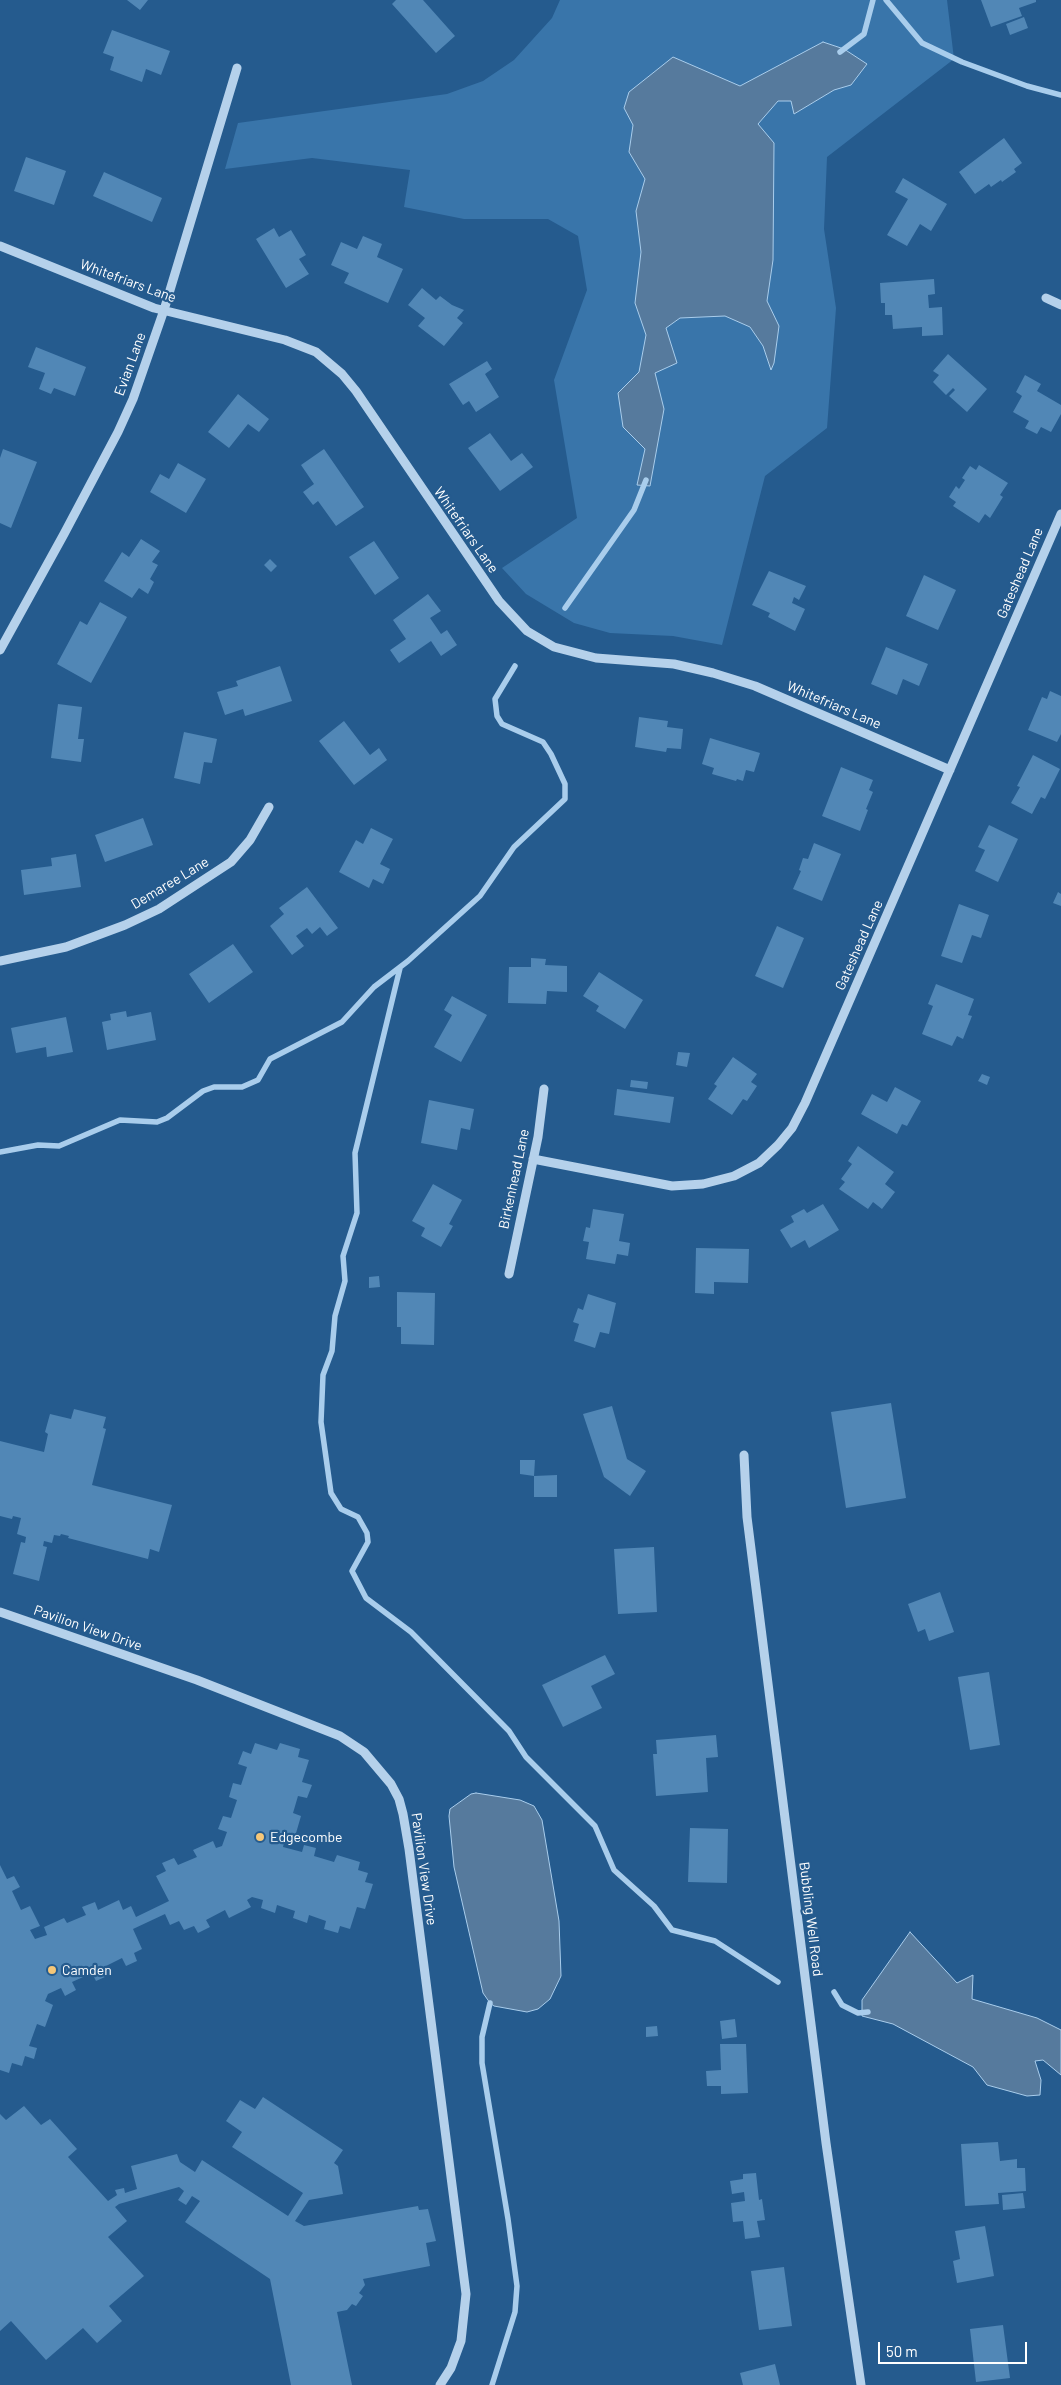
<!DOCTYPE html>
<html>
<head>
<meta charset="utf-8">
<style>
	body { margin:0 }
	#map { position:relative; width:1061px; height:2385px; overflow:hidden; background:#255b8e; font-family:Barlow,sans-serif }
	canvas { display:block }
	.scale { position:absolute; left:878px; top:2342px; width:149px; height:22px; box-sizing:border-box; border:2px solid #fff; border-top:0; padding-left:6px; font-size:15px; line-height:18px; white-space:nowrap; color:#fff; -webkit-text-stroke:4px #255b8e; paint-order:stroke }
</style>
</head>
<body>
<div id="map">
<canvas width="1061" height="2385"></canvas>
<div class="scale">50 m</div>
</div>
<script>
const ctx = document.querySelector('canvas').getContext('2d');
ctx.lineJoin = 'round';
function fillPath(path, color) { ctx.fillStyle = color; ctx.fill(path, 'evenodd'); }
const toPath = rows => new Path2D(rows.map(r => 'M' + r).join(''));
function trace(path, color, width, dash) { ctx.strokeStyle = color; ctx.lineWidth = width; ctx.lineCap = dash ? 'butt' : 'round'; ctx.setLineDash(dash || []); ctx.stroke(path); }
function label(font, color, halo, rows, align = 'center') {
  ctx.font = font + ' Barlow,sans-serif'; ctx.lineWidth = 4.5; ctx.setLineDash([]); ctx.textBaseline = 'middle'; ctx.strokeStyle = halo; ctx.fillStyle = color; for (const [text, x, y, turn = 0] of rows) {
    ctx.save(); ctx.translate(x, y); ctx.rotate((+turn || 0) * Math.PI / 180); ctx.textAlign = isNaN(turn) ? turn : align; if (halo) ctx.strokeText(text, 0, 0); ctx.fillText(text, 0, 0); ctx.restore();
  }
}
const green = toPath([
	[560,0,947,0,954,59,827,157,824,229,836,308,827,428,765,476,722,645,673,636,610,633,574,623,526,594,502,568,577,518,554,380,587,290,578,236,548,219,464,219,404,207,410,170,312,158,225,169,238,123,447,94,483,81,514,60,552,18]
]);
const water = toPath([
	[823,42,844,49,867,64,851,85,834,90,794,114,791,101,778,101,758,124,774,143,773,260,767,301,779,326,774,363,771,370,763,346,750,327,725,316,680,318,666,328,677,363,655,373,664,409,650,486,637,485,645,449,623,427,618,393,639,372,646,335,635,303,641,252,636,211,645,179,629,152,633,125,624,108,629,92,673,57,740,86,823,42],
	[476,1793,520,1800,534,1806,542,1820,559,1921,561,1976,550,1999,538,2009,527,2012,494,2006,490,2003,483,1993,454,1867,449,1816,450,1809,471,1794,476,1793],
	[910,1932,957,1983,973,1975,972,1999,1037,2018,1061,2030,1061,2075,1043,2060,1035,2061,1041,2080,1040,2095,1027,2096,987,2085,973,2067,893,2024,862,2016,862,2000,910,1932]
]);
const stream = toPath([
	[886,0,922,43,962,62,1027,86,1061,95],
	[840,52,864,34,873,0],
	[565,608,634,510,646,480],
	[400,968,355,1153,357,1213,343,1256,345,1281,335,1316,332,1351,323,1375,321,1422,331,1493,341,1509,358,1517,367,1533,368,1542,352,1571,366,1598,411,1632,509,1731,526,1757,595,1826,614,1870,654,1906,672,1930,715,1941,778,1982],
	[0,1152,38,1145,59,1146,120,1120,157,1122,167,1118,203,1091,214,1087,242,1087,258,1080,270,1059,342,1022,374,987,408,961,480,896,514,847,565,799,565,784,551,754,543,742,502,724,497,716,495,699,515,666],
	[834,1992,842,2005,858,2013,868,2012],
	[490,2003,482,2037,482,2063,508,2219,517,2286,515,2312,492,2385]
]);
const building = toPath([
	[127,0,148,0,140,10],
	[396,0,423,0,455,36,436,53,392,4],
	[981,0,1036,0,1036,2,1019,8,1022,16,991,27],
	[1024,17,1028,28,1010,35,1006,24],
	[112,30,170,51,161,75,146,69,142,82,110,70,114,57,103,53],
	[1004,138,1022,163,1014,169,1016,172,1002,182,1001,180,991,187,989,184,975,194,959,172],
	[26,157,66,171,54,205,14,191],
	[104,172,162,198,152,222,93,196],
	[903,178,947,204,931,231,920,224,907,246,887,235,908,199,895,192],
	[274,228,279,237,291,230,306,255,299,259,309,274,286,288,256,239],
	[363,236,382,244,377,257,403,269,388,303,344,283,349,273,331,265,341,242,357,249],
	[934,279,935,294,928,295,929,308,942,307,943,335,922,336,922,327,893,329,892,315,885,315,885,303,881,303,880,283],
	[422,288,436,300,440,296,452,305,464,310,457,318,463,323,444,346,418,326,425,318,408,305],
	[36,347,86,367,75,396,54,388,51,394,39,389,45,373,28,367],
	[948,354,987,389,967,412,949,396,955,390,953,388,946,395,933,382,939,375,933,371],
	[487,361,492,369,485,374,499,397,476,412,469,401,463,405,449,384],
	[1025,375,1041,384,1037,391,1061,405,1061,414,1051,432,1041,427,1037,434,1025,428,1029,421,1013,412,1022,396,1016,392],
	[238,394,269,419,259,432,248,424,229,448,208,432],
	[490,433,511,461,522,453,533,467,500,491,468,448],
	[3,449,37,462,11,528,0,523,0,458],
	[324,449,364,507,336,526,318,501,313,505,303,492,314,484,301,465],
	[178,463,206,479,186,513,150,492,160,474,169,479],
	[979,465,1008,483,1000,495,1003,497,990,518,985,514,979,523,953,506,956,502,949,497,956,486,959,489,965,480,962,478,970,466,976,470],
	[141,539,160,551,152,562,158,565,150,579,154,582,148,594,139,588,132,598,104,581,122,552,129,557],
	[374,541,399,578,375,595,349,557],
	[270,559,277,566,271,572,264,565],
	[769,571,806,586,799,600,794,597,792,603,805,609,795,631,768,617,770,613,752,605],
	[924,575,956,590,938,630,906,616],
	[428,594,441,611,430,618,441,634,447,630,457,645,441,656,431,641,399,663,390,650,406,639,393,620],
	[100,602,127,617,91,683,57,664,80,621,87,625],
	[886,647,928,664,919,686,903,679,897,695,871,684],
	[280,666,292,701,245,716,243,709,225,715,217,692,238,686,236,681],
	[1050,691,1061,696,1061,734,1057,742,1028,730,1042,697,1047,699],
	[58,704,82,707,78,739,84,739,81,762,51,758],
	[639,717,668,721,667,727,683,729,681,749,667,748,666,752,635,747],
	[344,721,370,755,379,748,387,760,354,785,319,741],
	[184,732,217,739,212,763,204,762,200,784,174,778],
	[710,738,760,753,754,772,746,770,743,781,737,779,736,781,712,774,714,768,702,764],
	[1033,755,1060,769,1045,799,1041,797,1032,814,1011,803,1020,787,1017,786],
	[841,767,873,780,869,790,873,792,866,809,868,810,860,831,822,816],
	[143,818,153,845,105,862,95,835],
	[989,825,1018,839,998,882,975,871,985,850,978,847],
	[371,828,393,839,380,864,390,869,383,884,373,879,369,888,339,872,356,840,363,844],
	[814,843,841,854,822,901,793,889,801,871,799,870,803,858,808,859],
	[76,854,81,887,24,895,21,870,52,866,51,858],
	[307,887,338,928,327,936,320,927,312,934,307,928,296,936,304,946,292,955,270,926,284,914,279,908],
	[1058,892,1061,894,1061,906,1053,903],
	[959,904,989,915,981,938,972,935,962,963,941,956],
	[777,926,804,938,783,988,755,976],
	[233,944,253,972,209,1003,189,974],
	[531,958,546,959,545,965,567,966,567,992,547,991,546,1004,508,1003,509,967,531,967],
	[599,972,643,1000,625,1029,596,1011,599,1006,583,996],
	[936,984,974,999,968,1015,972,1016,963,1039,957,1036,952,1046,922,1034,933,1006,928,1004],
	[452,996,487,1015,461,1062,434,1047,452,1015,444,1010],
	[126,1011,127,1017,151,1012,156,1040,107,1050,102,1022,111,1020,110,1014],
	[66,1017,73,1052,47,1057,46,1047,16,1053,11,1028],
	[678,1052,690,1053,687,1067,676,1065],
	[733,1057,757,1074,751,1082,757,1086,747,1101,743,1099,732,1115,708,1099,717,1086,714,1084],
	[982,1074,990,1077,987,1085,978,1081],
	[631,1080,648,1082,647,1089,630,1087],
	[895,1087,921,1101,907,1126,902,1124,897,1134,861,1114,872,1094,887,1102],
	[617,1089,674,1097,670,1123,614,1115],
	[429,1100,474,1109,470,1130,461,1128,457,1150,421,1143],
	[858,1146,894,1172,885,1184,895,1192,882,1209,873,1202,868,1209,839,1189,845,1182,841,1179,852,1164,848,1161],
	[433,1184,462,1200,449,1224,453,1226,441,1247,421,1236,425,1228,412,1221],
	[823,1204,839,1230,809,1248,805,1240,791,1248,780,1230,794,1222,791,1216,804,1209,807,1213],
	[593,1209,624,1214,619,1241,630,1243,628,1256,617,1254,615,1264,586,1259,589,1242,583,1241,586,1227,590,1228],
	[696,1248,749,1249,748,1283,714,1282,714,1294,695,1293],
	[379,1276,380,1287,369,1288,369,1277],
	[397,1292,435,1293,434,1345,401,1344,401,1327,397,1327],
	[588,1294,616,1303,609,1334,600,1332,595,1348,574,1341,579,1324,573,1322,578,1308,583,1310],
	[891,1403,906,1498,846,1508,831,1412],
	[612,1406,627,1459,646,1471,630,1496,604,1477,583,1414],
	[74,1409,106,1417,103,1428,106,1429,92,1485,172,1505,159,1552,150,1549,148,1559,68,1538,69,1536,61,1534,60,1536,54,1535,52,1543,44,1541,43,1546,47,1547,39,1581,13,1574,21,1542,25,1543,26,1537,17,1534,21,1518,13,1516,12,1519,0,1516,0,1441,44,1452,48,1434,45,1432,50,1414,71,1419],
	[520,1460,535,1460,534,1476,520,1474],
	[557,1475,557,1497,534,1497,534,1476],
	[654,1547,657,1612,618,1614,614,1549],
	[940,1592,954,1632,929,1641,925,1629,918,1632,908,1604],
	[605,1655,615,1674,591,1686,602,1708,563,1727,542,1685],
	[989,1672,1000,1745,970,1750,958,1677],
	[716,1735,718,1757,706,1758,708,1792,656,1796,653,1754,657,1754,656,1740],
	[255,1743,277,1750,280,1743,300,1749,298,1757,309,1760,302,1782,312,1785,307,1798,298,1796,293,1813,301,1816,294,1840,285,1838,283,1847,302,1852,304,1845,316,1848,314,1856,334,1862,337,1855,360,1862,358,1870,368,1873,365,1882,373,1884,365,1909,357,1907,350,1929,340,1926,338,1933,324,1929,326,1921,309,1915,307,1923,293,1918,295,1911,277,1905,275,1913,261,1908,263,1900,252,1897,247,1900,251,1907,229,1918,225,1910,206,1920,210,1927,198,1933,194,1926,184,1930,179,1921,170,1925,165,1914,133,1929,142,1949,134,1953,137,1961,126,1966,122,1958,104,1967,107,1976,96,1981,92,1973,72,1982,76,1990,65,1996,61,1988,48,1994,45,2001,53,2005,45,2027,37,2024,29,2046,37,2048,34,2059,25,2056,22,2066,12,2063,9,2073,0,2070,0,1865,7,1879,14,1876,20,1887,12,1891,21,1910,30,1906,40,1926,30,1930,35,1939,47,1935,44,1927,64,1918,67,1923,86,1915,82,1907,95,1902,98,1910,119,1900,123,1910,131,1906,136,1917,169,1901,156,1876,166,1871,162,1863,174,1858,178,1865,197,1857,193,1850,213,1841,216,1848,222,1846,227,1832,218,1829,223,1816,231,1818,237,1800,229,1797,233,1783,241,1785,247,1767,238,1764,243,1751,251,1754],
	[690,1828,728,1829,727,1883,688,1882],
	[735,2019,737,2037,722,2039,720,2021],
	[657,2026,658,2036,646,2037,646,2027],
	[720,2044,746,2044,748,2093,721,2094,721,2086,707,2086,706,2071,721,2070],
	[263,2097,343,2150,334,2163,338,2166,343,2194,309,2200,295,2221,304,2226,418,2206,419,2210,428,2209,436,2241,426,2243,430,2266,363,2279,365,2285,359,2293,363,2296,356,2306,352,2304,347,2310,337,2312,352,2385,291,2385,270,2279,185,2222,200,2201,192,2196,186,2205,178,2200,184,2191,179,2187,119,2204,115,2207,127,2221,108,2237,144,2276,109,2306,122,2321,97,2343,83,2328,46,2360,11,2321,0,2331,0,2114,6,2120,24,2106,41,2125,50,2119,77,2149,68,2157,108,2201,117,2195,115,2190,124,2188,125,2193,137,2189,131,2166,177,2154,180,2162,195,2172,202,2160,288,2216,303,2193,232,2147,242,2132,226,2121,240,2100,255,2109],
	[998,2142,1000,2161,1017,2159,1017,2168,1025,2168,1026,2191,998,2193,999,2204,965,2206,961,2144],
	[756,2173,759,2200,762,2199,765,2220,757,2221,760,2237,745,2239,743,2221,733,2222,731,2203,745,2201,744,2192,732,2194,730,2181,743,2179,743,2174],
	[1023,2193,1025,2208,1003,2210,1002,2195],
	[985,2226,994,2276,957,2283,953,2261,960,2259,955,2231],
	[784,2267,792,2326,759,2330,751,2271],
	[1003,2325,1010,2378,976,2382,970,2329],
	[775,2364,780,2385,743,2385,740,2373]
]);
const minor = toPath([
	[0,246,154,308,285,340,316,352,342,374,356,391,499,601,527,631,554,647,596,658,674,664,713,673,755,686,950,770],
	[1046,298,1061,305],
	[0,650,64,534,118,432,133,399,164,310,237,68],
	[0,961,66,947,125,925,159,909,231,862,250,840,269,807],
	[533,1159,672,1186,703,1184,734,1176,759,1163,778,1145,792,1128,805,1103,1061,514],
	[509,1274,538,1137,544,1089],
	[744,1455,747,1517,826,2143,861,2385],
	[0,1612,197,1680,340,1736,364,1752,391,1784,399,1799,403,1814,409,1849,466,2294,461,2341,451,2368,440,2385]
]);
const markers = [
	[260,1837,5,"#f5c779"],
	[52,1970,5,"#f5c779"]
];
const streetNames = [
	["Whitefriars Lane",128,281,20],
	["Evian Lane",130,364,-70],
	["Whitefriars Lane",466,530,55],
	["Gateshead Lane",1020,573,-67],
	["Whitefriars Lane",834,705,23],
	["Demaree Lane",170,883,-31],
	["Gateshead Lane",859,945,-66],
	["Birkenhead Lane",514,1179,-78],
	["Pavilion View Drive",88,1628,19],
	["Pavilion View Drive",424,1869,82],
	["Bubbling Well Road",811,1919,83]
];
const poiNames = [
	["Edgecombe",270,1837],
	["Camden",62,1970]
];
fillPath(green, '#3975aa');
fillPath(water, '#567a9d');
trace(water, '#a9cdec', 1);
trace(stream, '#a9cdec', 5.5);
fillPath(building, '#5187b6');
trace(minor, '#b5d1eb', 9);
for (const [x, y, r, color] of markers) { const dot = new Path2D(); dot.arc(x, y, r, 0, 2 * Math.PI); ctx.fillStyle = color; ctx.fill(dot); trace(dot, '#255b8e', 2); }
label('14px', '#fff', '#255b8e', streetNames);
label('14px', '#fff', '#255b8e', poiNames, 'left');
</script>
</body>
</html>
